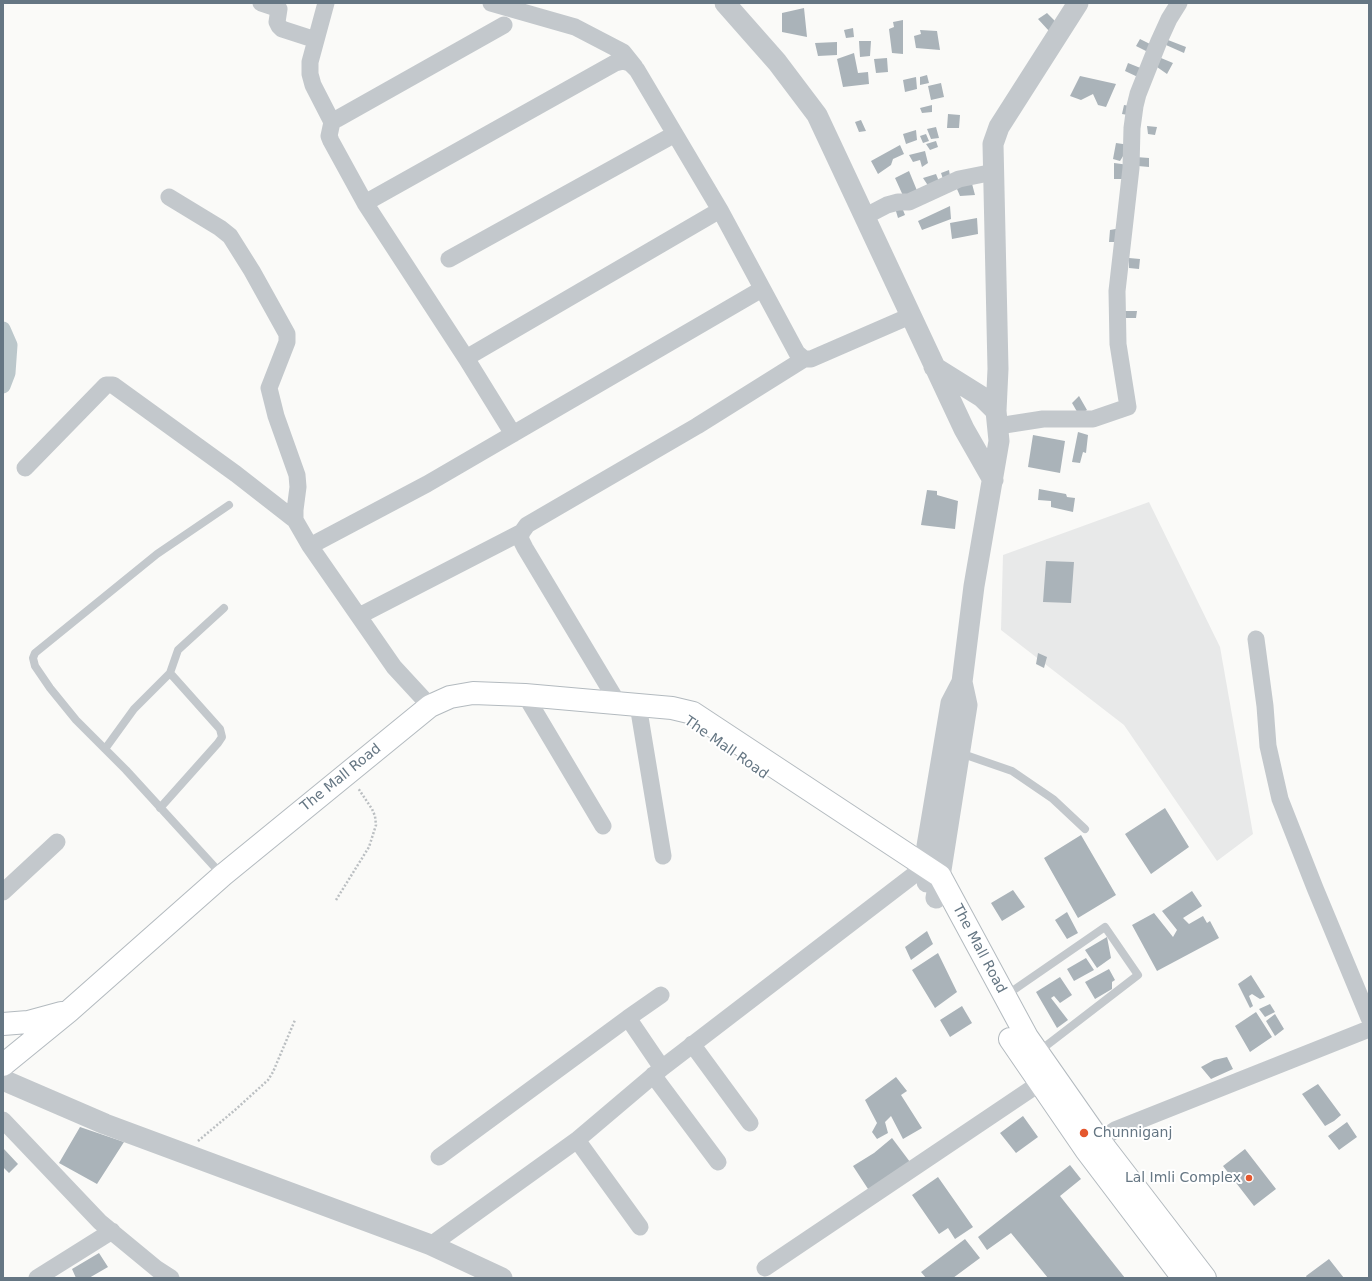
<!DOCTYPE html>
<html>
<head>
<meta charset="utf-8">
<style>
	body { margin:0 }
	#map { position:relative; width:1372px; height:1281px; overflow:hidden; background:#fafaf8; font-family:"DejaVu Sans",sans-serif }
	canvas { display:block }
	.frame { position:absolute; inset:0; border:4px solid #657683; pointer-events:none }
</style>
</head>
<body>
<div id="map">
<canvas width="1372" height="1281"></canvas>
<div class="frame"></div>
</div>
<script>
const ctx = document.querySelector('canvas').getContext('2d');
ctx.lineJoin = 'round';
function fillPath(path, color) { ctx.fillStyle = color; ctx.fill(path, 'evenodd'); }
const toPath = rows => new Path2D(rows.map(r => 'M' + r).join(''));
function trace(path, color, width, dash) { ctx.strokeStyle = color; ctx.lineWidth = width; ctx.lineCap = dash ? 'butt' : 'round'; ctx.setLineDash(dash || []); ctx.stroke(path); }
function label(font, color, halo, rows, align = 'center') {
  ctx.font = font + ' "DejaVu Sans",sans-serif'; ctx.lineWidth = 4; ctx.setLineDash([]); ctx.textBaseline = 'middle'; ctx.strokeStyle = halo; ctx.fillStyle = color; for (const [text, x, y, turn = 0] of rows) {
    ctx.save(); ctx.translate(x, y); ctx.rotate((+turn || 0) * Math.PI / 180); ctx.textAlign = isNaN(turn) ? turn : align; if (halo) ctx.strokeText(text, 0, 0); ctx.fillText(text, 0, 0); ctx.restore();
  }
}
const built = toPath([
	[1149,502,1220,647,1253,834,1217,861,1124,725,1001,630,1003,555]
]);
const canal = toPath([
	[3,329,10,345,8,373,3,386]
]);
const building = toPath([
	[804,8,807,37,782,32,782,13],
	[1047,13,1056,22,1049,31,1038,19],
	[903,20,903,54,892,53,889,29,894,27,893,22],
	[853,28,854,37,846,38,844,30],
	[920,30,937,31,940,50,916,48,914,36,921,34],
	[1140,39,1154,46,1150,53,1136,46],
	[1168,40,1186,47,1184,53,1166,45],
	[859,41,871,41,870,56,860,57],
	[837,42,837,55,818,56,815,43],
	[854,53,858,73,868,72,869,84,843,87,837,59],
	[887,58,888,72,876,73,874,59],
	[1161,58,1173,63,1167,74,1157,67],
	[1128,63,1143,69,1140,78,1125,71],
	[927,75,929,83,920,85,920,77],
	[1080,76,1116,84,1106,107,1098,105,1093,94,1081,100,1070,96],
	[916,77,917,89,905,92,903,80],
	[941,83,944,97,931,100,928,86],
	[932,105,932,112,922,113,920,108],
	[1124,105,1130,106,1128,115,1122,114],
	[948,114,960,115,959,128,947,128],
	[861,120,866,131,859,132,855,122],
	[1147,126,1157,127,1155,135,1148,134],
	[936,127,939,138,931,139,927,129],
	[916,130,917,140,906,144,903,134],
	[926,134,929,141,923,143,920,136],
	[936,141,938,147,930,150,926,144],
	[1116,143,1130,145,1120,161,1113,159],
	[900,145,904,154,893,159,891,165,878,174,871,161],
	[925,151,928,163,922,167,920,160,913,162,909,155],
	[1136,157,1149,158,1149,167,1138,166],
	[1114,163,1129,165,1127,179,1114,179],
	[949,170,951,182,944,182,941,173],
	[909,171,918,193,905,200,895,178],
	[936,174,940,184,929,187,923,178],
	[971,180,975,195,960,196,954,182],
	[901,205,905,215,898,218,895,208],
	[950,206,951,219,922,230,918,221],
	[977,218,978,234,952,239,950,223],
	[1121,228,1120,242,1109,242,1110,230],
	[1129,258,1140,259,1139,269,1129,268],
	[1125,311,1137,311,1136,318,1126,318],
	[1079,396,1087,410,1079,415,1072,403],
	[1078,432,1088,435,1086,453,1083,452,1080,463,1072,462],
	[1033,435,1065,441,1060,473,1028,467],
	[1039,489,1066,494,1067,497,1075,498,1073,512,1051,507,1051,501,1038,500],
	[927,490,937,491,937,495,958,501,955,529,921,525],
	[1046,561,1074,562,1071,603,1043,602],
	[1038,653,1047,657,1044,668,1036,664],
	[1165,808,1189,847,1151,874,1125,834],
	[1081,835,1116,895,1078,918,1044,858],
	[1013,890,1025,907,1002,921,991,903],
	[1192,891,1202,906,1183,918,1189,924,1203,916,1207,923,1210,921,1219,938,1157,971,1132,925,1154,913,1173,937,1177,930,1162,911],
	[1067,912,1078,933,1067,939,1055,920],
	[927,931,933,944,911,960,905,947],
	[1107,937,1111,958,1097,968,1085,950],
	[938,953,957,992,935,1008,912,970],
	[1086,958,1094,970,1074,981,1067,969],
	[1109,969,1115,980,1112,982,1112,989,1095,999,1085,982],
	[1251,975,1265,997,1260,999,1252,994,1249,996,1253,1006,1250,1008,1238,984],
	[1060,977,1072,995,1060,1003,1054,996,1051,998,1068,1020,1057,1028,1036,992],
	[1270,1004,1275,1012,1265,1017,1259,1009],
	[962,1006,972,1023,950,1037,940,1020],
	[1256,1012,1272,1037,1250,1052,1235,1026],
	[1275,1014,1284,1029,1275,1036,1266,1021],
	[1227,1057,1233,1069,1211,1079,1201,1067,1214,1060],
	[896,1077,907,1091,901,1095,922,1128,903,1139,891,1116,885,1122,888,1133,877,1139,872,1132,877,1123,865,1100],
	[1318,1084,1341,1115,1334,1121,1325,1126,1302,1094],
	[1023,1116,1038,1137,1016,1153,1000,1133],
	[1347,1122,1357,1137,1339,1150,1328,1136],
	[80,1127,124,1142,97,1184,59,1163],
	[892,1138,913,1166,870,1192,853,1166,874,1153],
	[3,1148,18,1164,9,1173,3,1167],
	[1245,1149,1276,1189,1254,1206,1223,1166],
	[1070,1165,1081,1179,1060,1196,1125,1278,1048,1278,1011,1233,987,1250,978,1237],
	[938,1177,973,1227,955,1239,948,1228,939,1234,912,1195],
	[965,1239,980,1258,953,1278,926,1278,921,1272],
	[99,1253,108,1267,89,1278,76,1278,72,1269],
	[1329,1259,1344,1278,1307,1278,1306,1276]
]);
const path = toPath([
	[336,900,369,847,376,825,375,816,372,809,358,788],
	[198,1141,235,1110,268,1080,273,1072,295,1020]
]);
const service = toPath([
	[105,749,134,709,170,673,178,650,224,608],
	[960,753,1012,771,1053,799,1085,829],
	[160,808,218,743,222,737,220,729,170,673],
	[222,875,126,770,76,720,50,688,35,666,33,658,35,653,157,554,229,505],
	[1005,996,1105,927,1138,975,1038,1052]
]);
const minor = toPath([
	[261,3,279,9,277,22,279,26,282,29,316,40],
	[326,3,310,62,310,74,313,85,332,122],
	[491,3,575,27,623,52,635,67],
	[504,25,337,119,332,122,329,136,331,141,365,203,466,358,513,434],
	[169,197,220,228,230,236,252,271,287,334,287,342,269,388,276,416,297,475,298,487,295,510,295,520,310,546,394,667,430,706],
	[365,203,615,63,623,61,630,63,637,70,720,210,797,353,804,359,811,359,910,316],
	[864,217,887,205,898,202,909,202,959,179,994,172],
	[449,259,675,134],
	[466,358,720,210],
	[998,426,1043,419,1093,419,1128,407,1118,344,1117,291,1131,168,1132,128,1135,106,1138,94,1159,41,1169,19,1179,3],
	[25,468,106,385,113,385,236,474,295,520],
	[310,546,427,484,762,289],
	[359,616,522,532],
	[1256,639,1265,706,1268,746,1280,799,1315,888,1369,1018],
	[525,695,603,826],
	[618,703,525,548,520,538,522,532,527,525,697,426,804,359],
	[638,705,663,856],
	[3,892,57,842],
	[628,1018,662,1068],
	[692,1044,750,1123],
	[653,1075,718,1162],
	[3,1120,100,1222,157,1269,171,1278],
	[577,1140,640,1227],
	[1090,1147,1115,1130,1369,1029],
	[439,1157,628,1018,661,995],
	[431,1245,577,1140,662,1068,915,874],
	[765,1268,1040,1083],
	[37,1278,112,1231]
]);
const tertiary = toPath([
	[725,3,777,62,817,115,964,429,993,480],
	[934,367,982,397,996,411],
	[927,882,927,846,951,703,962,682],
	[936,898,940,876,967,705,962,682,974,586,999,441,996,411,998,369,993,144,999,127,1078,3],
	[3,1080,105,1124,431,1245,502,1278]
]);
const secondary = toPath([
	[3,1024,28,1022,61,1013],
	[1010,1039,1086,1150,1183,1278],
	[3,1065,68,1012,223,875,430,706,450,697,473,693,525,695,672,708,693,713,940,876,1027,1037,1099,1140,1205,1278]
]);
const markers = [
	[1084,1133,5,"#e4572e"],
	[1249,1178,4,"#e4572e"]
];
const streetNames = [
	["The Mall Road",726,748,35],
	["The Mall Road",341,778,-39],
	["The Mall Road",979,949,62]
];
const poiNames = [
	["Chunniganj",1093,1133],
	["Lal Imli Complex",1241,1178,"right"]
];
fillPath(built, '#e8e9e9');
trace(canal, '#bbc7cb', 15);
fillPath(building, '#aab3b9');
trace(secondary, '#b3babf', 24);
trace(path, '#bbbfc2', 2.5, [2, 2]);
trace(service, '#c3c8cc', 8);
trace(minor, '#c3c8cc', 17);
trace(tertiary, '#c3c8cc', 21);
trace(secondary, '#fff', 22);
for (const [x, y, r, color] of markers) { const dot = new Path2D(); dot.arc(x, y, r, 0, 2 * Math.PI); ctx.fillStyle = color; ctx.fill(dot); trace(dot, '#fff', 1.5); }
label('14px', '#657683', '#fff', streetNames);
label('14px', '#657683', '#fff', poiNames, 'left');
</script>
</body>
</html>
